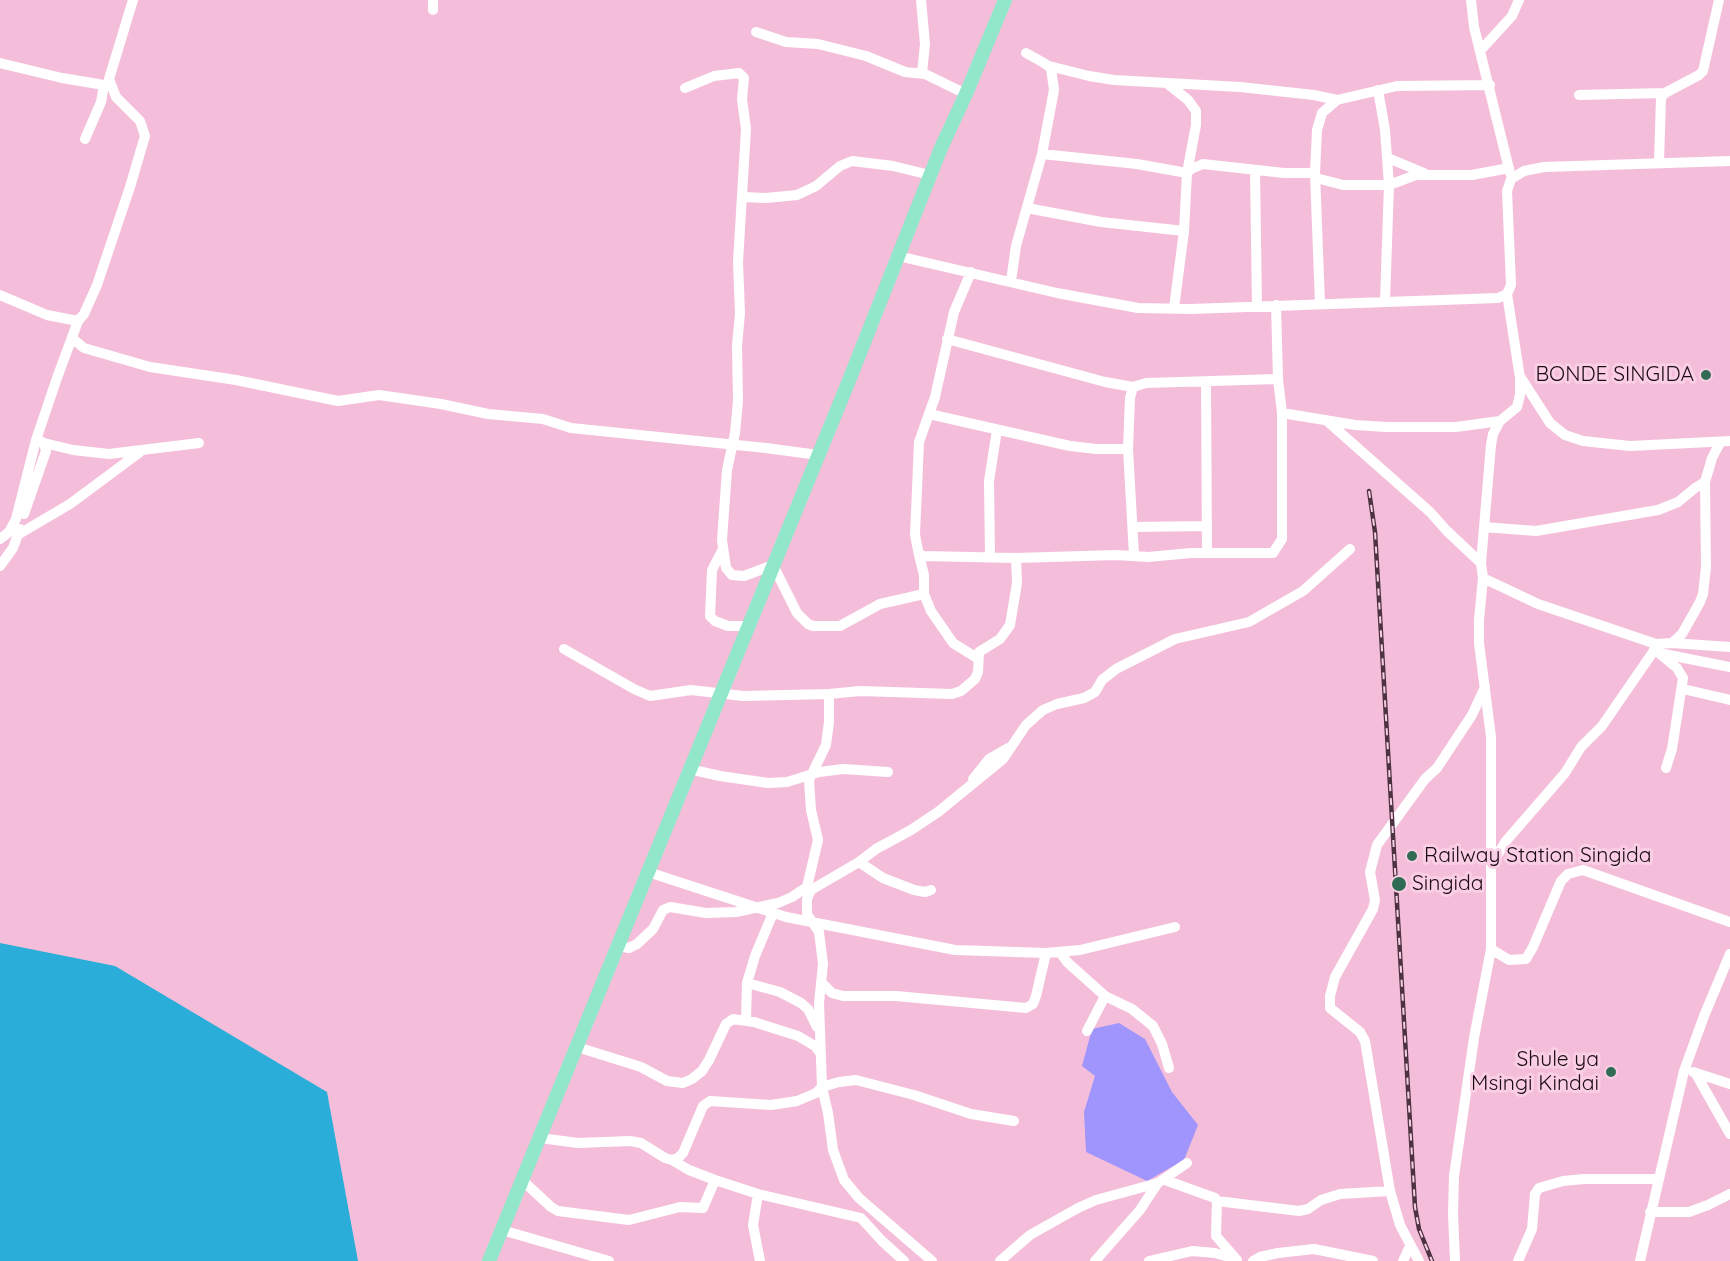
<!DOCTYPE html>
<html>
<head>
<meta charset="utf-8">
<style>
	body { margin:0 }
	canvas { display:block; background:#f4beda }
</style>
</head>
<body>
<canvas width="1730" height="1261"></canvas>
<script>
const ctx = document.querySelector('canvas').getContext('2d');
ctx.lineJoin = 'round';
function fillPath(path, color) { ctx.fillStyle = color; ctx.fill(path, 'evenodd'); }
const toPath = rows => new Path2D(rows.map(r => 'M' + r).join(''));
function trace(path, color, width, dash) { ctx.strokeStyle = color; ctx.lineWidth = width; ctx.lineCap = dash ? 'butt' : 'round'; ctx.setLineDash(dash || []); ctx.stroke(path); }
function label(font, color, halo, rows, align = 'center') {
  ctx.font = font + ' Quicksand,sans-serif'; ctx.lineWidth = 6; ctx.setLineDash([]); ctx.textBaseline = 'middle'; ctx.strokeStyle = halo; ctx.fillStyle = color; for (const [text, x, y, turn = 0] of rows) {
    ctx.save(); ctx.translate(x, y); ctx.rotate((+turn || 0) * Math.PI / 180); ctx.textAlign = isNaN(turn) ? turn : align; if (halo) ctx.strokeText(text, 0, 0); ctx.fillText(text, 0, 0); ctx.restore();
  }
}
const green = toPath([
	[1119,1023,1145,1039,1172,1092,1198,1125,1184,1160,1147,1181,1086,1152,1084,1112,1095,1076,1082,1066,1092,1029]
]);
const water = toPath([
	[0,943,115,966,327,1092,358,1261,0,1261]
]);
const minor = toPath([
	[921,0,925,44,922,73],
	[1471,0,1474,27,1510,173],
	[433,10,433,0],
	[756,32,786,42,818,44,866,56,905,72,925,74,966,94],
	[1480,51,1512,16,1519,0],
	[0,63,62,78,110,86],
	[1049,66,1089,76,1114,80,1240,87,1314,95,1337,100],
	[685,88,714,76,739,73,744,78,742,99,746,129,738,262,740,313,737,346,738,401,735,433,727,470,722,540,726,568,732,575,744,576,773,565,797,613,808,624,813,626,840,626,880,604,924,594],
	[1579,95,1665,93],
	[85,139,101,102,104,85],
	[1042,154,1137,164,1187,173,1196,125,1196,111,1188,100,1168,84],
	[1388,158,1424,173],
	[1659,162,1661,98,1665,93,1699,75,1703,71,1719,0],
	[1255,171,1257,306],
	[1316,178,1343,185,1389,185,1385,130,1378,90],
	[742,197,766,198,797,195,816,186,840,166,852,161,893,166,930,175],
	[1027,208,1101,222,1184,231],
	[898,256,1057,293,1138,308,1191,309,1498,298,1507,294,1511,285,1507,191,1511,179,1524,171,1544,167,1730,161],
	[971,272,954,312,935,397,919,442,915,535,919,555,924,556,1016,558,1116,555,1148,557,1191,553,1273,553,1282,539,1282,413,1278,379,1276,305],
	[1011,281,1016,246,1042,154,1054,90,1051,68,1044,63,1026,53],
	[0,295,47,315,78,321],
	[1385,301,1389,185,1416,175,1472,175,1509,168],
	[1320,304,1315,173,1317,130,1322,113,1337,100,1397,86,1490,85],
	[1174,308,1184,231,1187,173,1191,169,1203,164,1284,173,1315,173],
	[72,338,84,348,150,367,236,380,338,401,379,395,441,404,488,414,543,419,571,428,766,448,818,455],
	[947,339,1105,382,1133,387],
	[1521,378,1550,423,1565,435,1583,441,1630,446,1730,441],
	[1206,382,1207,553],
	[1282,413,1355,425,1386,427,1456,427,1500,421,1517,407,1520,395,1520,378,1507,294],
	[929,414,1070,446,1096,449,1128,449],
	[1326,420,1430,512,1447,531,1481,563],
	[44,443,73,450,109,454,199,443],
	[24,514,46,451,44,443,39,441],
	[1133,527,1207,526],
	[1484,527,1536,531,1658,510,1678,502,1695,488,1705,482],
	[19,534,70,504,140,452],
	[0,539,9,532,16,519,36,440,57,378,78,321,84,314,97,285,130,187,145,136,140,121,116,97,109,79,133,0],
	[723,549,712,570,710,616,715,621,728,626,748,626],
	[919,555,924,575,924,594,931,611,953,643,977,658],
	[1134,555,1128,449,1130,398,1133,387,1146,383,1278,379],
	[990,556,989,481,997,430],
	[0,566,13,548,20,529],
	[1483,578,1538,604,1656,644,1672,643,1730,647],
	[1672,643,1682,634,1700,602,1703,594,1706,567,1705,482,1712,458,1720,443],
	[564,649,634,689,650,696,691,690,743,696,829,694,860,691,952,694,961,691,975,679,978,672,979,652,1000,639,1010,625,1017,583,1016,558],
	[1659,653,1730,667],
	[1660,654,1677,668,1683,678,1672,749,1666,768],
	[1683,689,1730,700],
	[689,769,720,776,768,783,787,782,819,772,843,769,888,772],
	[973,779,989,759,1008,748],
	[859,862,883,878,914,890,925,892,931,890],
	[1493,862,1506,841,1565,773,1581,747,1602,726,1653,652,1656,644],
	[648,872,786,917,955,950,1046,953,1080,950,1175,927],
	[619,946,629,948,637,944,653,929,663,910,670,907,706,913,736,912,778,903,792,897,807,887,818,840,811,810,809,780,826,745,829,722,829,694],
	[1491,949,1509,960,1526,959,1533,947,1561,881,1568,874,1583,870,1730,922],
	[1060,952,1067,962,1105,996,1132,1009,1153,1026,1162,1044,1169,1068],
	[821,982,832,993,843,996,896,996,1026,1008,1033,1004,1036,996,1046,953],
	[747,983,780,992,801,1003,808,1009,817,1027],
	[746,1020,747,983,755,956,773,913],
	[1087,1031,1105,996],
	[577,1047,641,1067,667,1081,683,1083,692,1079,702,1071,709,1060,726,1024,733,1019,754,1022,798,1036,815,1046,821,1054],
	[1693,1072,1730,1084],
	[1696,1074,1730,1134],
	[540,1138,578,1143,630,1141,641,1143,665,1158,672,1160,678,1158,683,1153,703,1106,710,1101,771,1105,797,1101,816,1093,822,1087,819,1003,823,964,819,932,807,914,807,899,811,890,859,862,876,849,911,830,938,812,1003,759,1026,725,1043,710,1057,704,1084,698,1095,692,1102,680,1116,669,1175,639,1249,622,1303,591,1350,549],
	[672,1160,689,1170,715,1180,758,1194,861,1218,882,1241,904,1261],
	[522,1180,551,1207,558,1211,629,1220,680,1207,703,1208,715,1180],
	[1165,1180,1215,1198,1217,1201,1216,1236,1237,1260],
	[758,1194,753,1225,760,1261],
	[1217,1201,1299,1211,1308,1209,1321,1200,1340,1194,1390,1191],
	[1650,1212,1689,1212,1708,1205,1730,1194],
	[502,1230,609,1261],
	[932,1261,859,1198,844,1180,833,1150,828,1113,822,1087,839,1082,856,1080,914,1095,971,1114,1014,1121],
	[1000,1261,1030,1235,1078,1208,1096,1200,1158,1183,1187,1163],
	[1095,1261,1140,1210,1157,1184],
	[1149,1261,1192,1251,1215,1253,1233,1258],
	[1253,1261,1260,1257,1278,1253,1314,1249,1373,1261],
	[1403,1261,1410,1246],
	[1419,1261,1400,1225,1390,1191,1365,1041,1360,1032,1330,1008,1330,996,1335,977,1373,909,1375,900,1370,872,1377,845,1425,779,1437,768,1472,715,1485,687],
	[1455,1261,1453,1214,1454,1176,1474,1038,1491,949,1491,737,1479,643,1479,620,1483,578,1481,563,1491,445,1493,434,1500,421],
	[1518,1261,1532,1229,1535,1194,1539,1188,1563,1181,1584,1179,1658,1179],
	[1640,1261,1684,1071,1704,1016,1730,954]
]);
const major = toPath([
	[489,1261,848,383,941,148,966,94,1005,0]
]);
const rail = toPath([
	[1369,491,1375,532,1415,1207,1419,1229,1432,1261]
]);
const markers = [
	[1706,375,6,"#316b55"],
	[1412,856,6,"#316b55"],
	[1399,884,8,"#316b55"],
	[1611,1072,6,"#316b55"]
];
const poiNames = [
	["BONDE SINGIDA",1694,375],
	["Railway Station Singida",1424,856,"left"],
	["Singida",1412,884,"left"],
	["Shule ya",1599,1060],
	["Msingi Kindai",1599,1084]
];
fillPath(green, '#9f95fd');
fillPath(water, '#2aadd9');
trace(minor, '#fff', 10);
trace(major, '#92e7ca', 14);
trace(rail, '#4d3341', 4.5);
trace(rail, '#facfe5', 2, [7]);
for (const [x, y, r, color] of markers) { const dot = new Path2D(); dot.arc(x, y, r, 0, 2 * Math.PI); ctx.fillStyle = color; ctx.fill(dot); trace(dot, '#facfe5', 2); }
label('21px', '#1d0b15', '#facfe5', poiNames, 'right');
</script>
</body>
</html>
